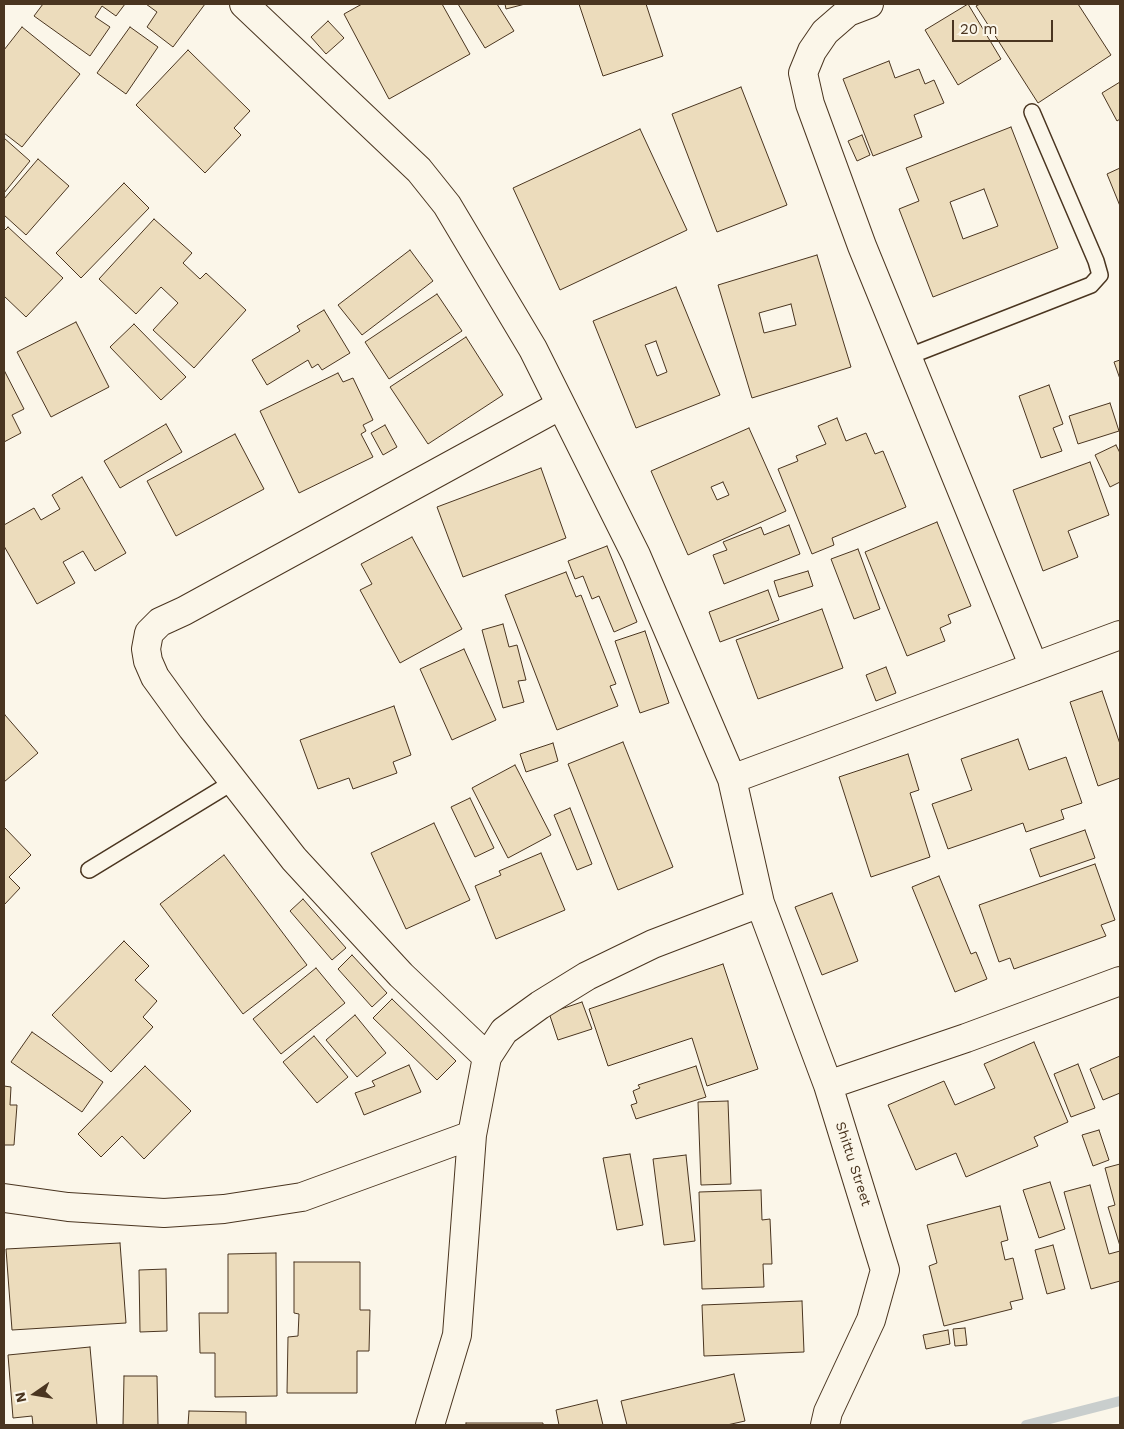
<!DOCTYPE html>
<html>
<head>
<meta charset="utf-8">
<style>
	body { margin:0 }
	#map { position:relative; width:1124px; height:1429px; overflow:hidden; background:#fbf6e9; font-family:"Work Sans",sans-serif }
	canvas { display:block }
	.frame { position:absolute; inset:0; border:5px solid #4a3520; pointer-events:none }
	.north { position:absolute; left:10px; top:1369px; width:50px; height:50px; -webkit-text-stroke:4px #fbf6e9; paint-order:stroke; rotate:257deg; font-size:14px; font-weight:700; line-height:20px; text-align:center; color:#4a3520 }
	.north::after { content:''; display:block; margin:auto; width:18px; height:22px; background:#4a3520; clip-path:polygon(50% 0,100% 100%,50% 72%,0 100%) }
	.scale { position:absolute; left:952px; top:20px; width:101px; height:22px; box-sizing:border-box; border:2px solid #4a3520; border-top:0; padding-left:6px; font-size:15px; line-height:18px; white-space:nowrap; color:#4a3520; -webkit-text-stroke:4px #fbf6e9; paint-order:stroke }
</style>
</head>
<body>
<div id="map">
<canvas width="1124" height="1429"></canvas>
<div class="frame"></div>
<div class="north">N</div>
<div class="scale">20 m</div>
</div>
<script>
const ctx = document.querySelector('canvas').getContext('2d');
ctx.lineJoin = 'round';
const toPath = rows => new Path2D(rows.map(r => 'M' + r).join(''));
function trace(path, color, width, dash) { ctx.strokeStyle = color; ctx.lineWidth = width; ctx.lineCap = dash ? 'butt' : 'round'; ctx.setLineDash(dash || []); ctx.stroke(path); }
function fillPath(path, color) { ctx.fillStyle = color; ctx.fill(path, 'evenodd'); }
function label(font, color, halo, rows, align = 'center') {
  ctx.font = font + ' "Work Sans",sans-serif'; ctx.lineWidth = 4; ctx.setLineDash([]); ctx.textBaseline = 'middle'; ctx.strokeStyle = halo; ctx.fillStyle = color; for (const [text, x, y, turn = 0] of rows) {
    ctx.save(); ctx.translate(x, y); ctx.rotate((+turn || 0) * Math.PI / 180); ctx.textAlign = isNaN(turn) ? turn : align; if (halo) ctx.strokeText(text, 0, 0); ctx.fillText(text, 0, 0); ctx.restore();
  }
}
const stream = toPath([
	[1026,1425,1120,1401]
]);
const building = toPath([
	[43,4,125,4,116,16,102,6,95,17,110,27,90,56,34,16,43,4],
	[146,4,205,4,173,47,147,27,157,12,146,4],
	[362,4,442,4,470,54,389,99,344,14,362,4],
	[458,4,497,4,514,31,485,48,458,4],
	[505,4,525,4,506,9,505,4],
	[579,4,646,4,663,56,603,76,579,4],
	[968,4,1001,59,958,85,925,30,968,4],
	[980,4,1078,4,1111,55,1038,103,976,6,980,4],
	[328,21,344,38,326,54,311,37,328,21],
	[22,27,80,74,22,147,4,133,4,50,22,27],
	[130,27,158,47,126,94,97,73,130,27],
	[188,50,250,111,234,128,241,135,205,173,136,105,188,50],
	[889,61,895,78,919,69,925,84,934,80,944,103,914,115,922,137,873,156,843,79,889,61],
	[1120,82,1120,119,1117,121,1102,93,1120,82],
	[741,87,787,205,717,232,672,114,741,87],
	[1011,127,1058,248,933,297,899,209,919,201,906,168,1011,127],
	[984,189,998,226,963,239,950,202,984,189],
	[640,129,687,230,560,290,513,188,640,129],
	[862,135,870,155,857,161,848,141,862,135],
	[4,138,30,161,4,193,4,138],
	[38,159,69,186,26,235,4,215,4,199,38,159],
	[1120,168,1120,206,1107,174,1120,168],
	[124,183,149,208,81,278,56,253,124,183],
	[154,219,192,253,183,263,200,279,206,273,246,310,194,368,153,330,178,303,161,287,136,314,99,279,154,219],
	[8,227,63,278,26,317,4,296,4,231,8,227],
	[410,250,433,281,362,335,338,305,410,250],
	[817,255,851,367,752,398,718,285,817,255],
	[791,304,796,325,764,333,759,313,791,304],
	[676,287,720,395,636,428,593,321,676,287],
	[656,341,667,372,657,376,645,345,656,341],
	[437,294,462,331,389,379,365,342,437,294],
	[324,310,350,353,322,370,318,364,312,368,308,360,267,385,252,360,300,331,297,326,324,310],
	[76,322,109,387,51,417,17,352,76,322],
	[134,324,186,377,161,400,110,347,134,324],
	[466,337,503,395,428,444,390,387,466,337],
	[1120,360,1120,379,1114,362,1120,360],
	[4,370,24,409,12,415,21,433,4,442,4,370],
	[338,373,343,382,353,378,373,420,363,425,366,431,361,434,373,457,299,493,260,411,338,373],
	[1049,385,1063,424,1053,428,1062,451,1041,458,1019,396,1049,385],
	[1110,403,1119,431,1078,444,1069,416,1110,403],
	[837,418,846,441,866,433,875,454,883,451,906,507,832,538,834,545,812,554,778,469,798,461,796,456,826,444,818,426,837,418],
	[166,424,182,452,120,488,104,461,166,424],
	[385,425,397,447,383,455,371,433,385,425],
	[749,428,786,511,688,555,651,471,749,428],
	[723,482,729,495,717,500,711,487,723,482],
	[235,434,264,489,176,536,147,481,235,434],
	[1116,445,1120,453,1120,482,1110,487,1095,455,1116,445],
	[1090,462,1109,515,1068,531,1078,557,1043,571,1013,490,1090,462],
	[541,468,566,538,463,577,437,507,541,468],
	[82,477,126,553,95,571,83,551,63,562,75,583,37,604,4,546,4,525,34,508,41,520,60,509,52,495,82,477],
	[937,522,971,606,948,615,951,623,940,628,945,641,907,656,865,552,937,522],
	[789,525,800,554,724,584,713,555,727,550,723,542,761,527,764,535,789,525],
	[412,537,462,629,400,663,360,590,372,584,361,564,412,537],
	[607,546,637,622,614,632,599,596,592,599,583,576,575,579,568,561,607,546],
	[858,549,880,609,854,619,831,559,858,549],
	[808,571,813,586,779,597,774,581,808,571],
	[566,572,576,597,581,595,616,684,610,686,618,706,557,730,505,595,566,572],
	[768,590,779,620,720,642,709,612,768,590],
	[822,609,843,668,758,699,736,640,822,609],
	[503,624,509,647,517,645,526,680,518,681,524,702,503,708,482,630,503,624],
	[645,631,669,703,640,713,615,641,645,631],
	[464,649,496,720,452,740,420,669,464,649],
	[886,667,896,693,876,701,866,675,886,667],
	[1102,691,1120,744,1120,778,1098,786,1070,702,1102,691],
	[394,706,411,755,393,762,397,773,353,789,349,778,318,789,300,740,394,706],
	[5,715,38,753,4,782,4,716,5,715],
	[1018,739,1029,770,1066,757,1082,803,1061,810,1064,819,1026,832,1023,823,948,849,932,804,972,790,961,759,1018,739],
	[623,742,673,867,618,890,568,764,623,742],
	[553,743,558,761,526,772,520,754,553,743],
	[908,754,919,790,910,793,930,857,871,877,839,777,908,754],
	[515,765,551,835,508,858,472,788,515,765],
	[470,798,494,848,475,857,451,807,470,798],
	[570,808,592,864,577,870,554,815,570,808],
	[434,823,470,900,406,929,371,853,434,823],
	[4,827,31,855,9,877,20,888,4,905,4,827],
	[1085,830,1095,858,1040,877,1030,849,1085,830],
	[541,853,565,910,496,939,475,886,501,875,499,871,541,853],
	[224,855,307,965,243,1014,160,904,224,855],
	[1095,864,1115,920,1101,925,1106,936,1014,969,1010,958,999,962,979,905,1095,864],
	[939,876,971,954,976,952,987,979,955,992,912,887,939,876],
	[832,893,858,961,822,975,795,907,832,893],
	[303,899,346,948,332,960,290,911,303,899],
	[124,941,149,966,135,980,157,1001,143,1017,153,1027,111,1072,52,1015,124,941],
	[352,955,387,993,372,1007,338,969,352,955],
	[723,964,758,1069,707,1086,692,1038,608,1066,589,1009,723,964],
	[316,968,345,1003,281,1054,253,1019,316,968],
	[392,999,456,1061,437,1080,373,1018,392,999],
	[582,1002,592,1029,558,1040,549,1013,582,1002],
	[355,1015,386,1053,357,1077,326,1040,355,1015],
	[32,1032,103,1082,82,1112,11,1062,32,1032],
	[314,1036,348,1077,317,1103,283,1062,314,1036],
	[1034,1042,1068,1122,1034,1137,1038,1146,966,1177,956,1153,916,1170,888,1105,944,1081,955,1105,995,1088,984,1064,1034,1042],
	[1120,1056,1120,1093,1103,1100,1090,1069,1120,1056],
	[1078,1064,1095,1108,1071,1117,1054,1074,1078,1064],
	[409,1065,421,1092,364,1115,355,1093,375,1086,372,1081,409,1065],
	[145,1066,191,1111,144,1159,122,1136,101,1157,78,1134,145,1066],
	[696,1066,706,1097,636,1119,631,1105,637,1103,633,1091,640,1088,638,1085,696,1066],
	[4,1086,11,1087,10,1105,17,1105,14,1145,4,1145,4,1086],
	[728,1101,731,1184,701,1185,698,1102,728,1101],
	[1099,1130,1109,1160,1093,1166,1082,1135,1099,1130],
	[630,1154,643,1225,617,1230,603,1158,630,1154],
	[686,1155,695,1241,664,1245,653,1159,686,1155],
	[1120,1164,1120,1246,1108,1207,1115,1205,1105,1168,1120,1164],
	[1050,1182,1065,1229,1039,1238,1023,1190,1050,1182],
	[1090,1185,1109,1254,1120,1251,1120,1281,1091,1289,1064,1192,1090,1185],
	[761,1190,762,1220,770,1219,772,1264,763,1264,764,1287,702,1289,699,1192,761,1190],
	[1000,1206,1008,1240,1001,1242,1005,1260,1013,1258,1023,1299,1010,1302,1012,1309,944,1326,929,1266,937,1263,927,1225,1000,1206],
	[120,1243,126,1323,12,1330,6,1249,120,1243],
	[1053,1245,1065,1289,1047,1294,1035,1250,1053,1245],
	[276,1253,277,1396,215,1397,215,1353,200,1353,199,1313,228,1313,228,1254,276,1253],
	[294,1262,360,1262,360,1310,370,1310,369,1351,357,1351,357,1393,287,1393,288,1337,298,1336,299,1314,294,1313,294,1262],
	[166,1269,167,1331,140,1332,139,1270,166,1269],
	[802,1301,804,1352,704,1356,702,1305,802,1301],
	[965,1328,967,1345,955,1346,953,1329,965,1328],
	[948,1330,950,1344,926,1349,923,1335,948,1330],
	[90,1347,97,1425,33,1425,32,1416,13,1418,8,1355,90,1347],
	[734,1374,745,1421,727,1425,627,1425,621,1401,734,1374],
	[124,1376,157,1376,158,1425,123,1425,124,1376],
	[597,1400,603,1425,559,1425,556,1410,597,1400],
	[189,1411,246,1412,246,1425,188,1425,189,1411],
	[466,1423,543,1423,543,1425,466,1425,466,1423]
]);
const lane = toPath([
	[907,357,1091,285,1100,275,1096,261,1032,112],
	[89,870,233,782]
]);
const street = toPath([
	[244,4,419,170,447,205,533,349,636,555,732,779,760,903,828,1085,885,1270,871,1320,828,1412,825,1425],
	[869,4,848,12,825,32,812,51,803,73,810,104,862,246,1034,667],
	[732,779,1120,635],
	[487,1057,401,975,294,859,192,728,155,677,148,661,146,649,149,633,160,622,184,611,561,405],
	[828,1085,966,1038,1120,981],
	[4,1198,68,1207,164,1213,224,1209,302,1197,472,1135],
	[430,1425,457,1335,472,1135,487,1057,504,1031,540,1005,587,976,653,944,760,903]
]);
const streetNames = [
	["Shittu Street",853,1164,72]
];
trace(stream, '#c9cecd', 10);
fillPath(building, '#ecdcbc');
trace(building, '#4a3520', 1);
trace(lane, '#4a3520', 18);
trace(street, '#4a3520', 30);
trace(lane, '#fbf6e9', 15);
trace(street, '#fbf6e9', 28);
label('14px', '#4a3520', '#fbf6e9', streetNames);
</script>
</body>
</html>
